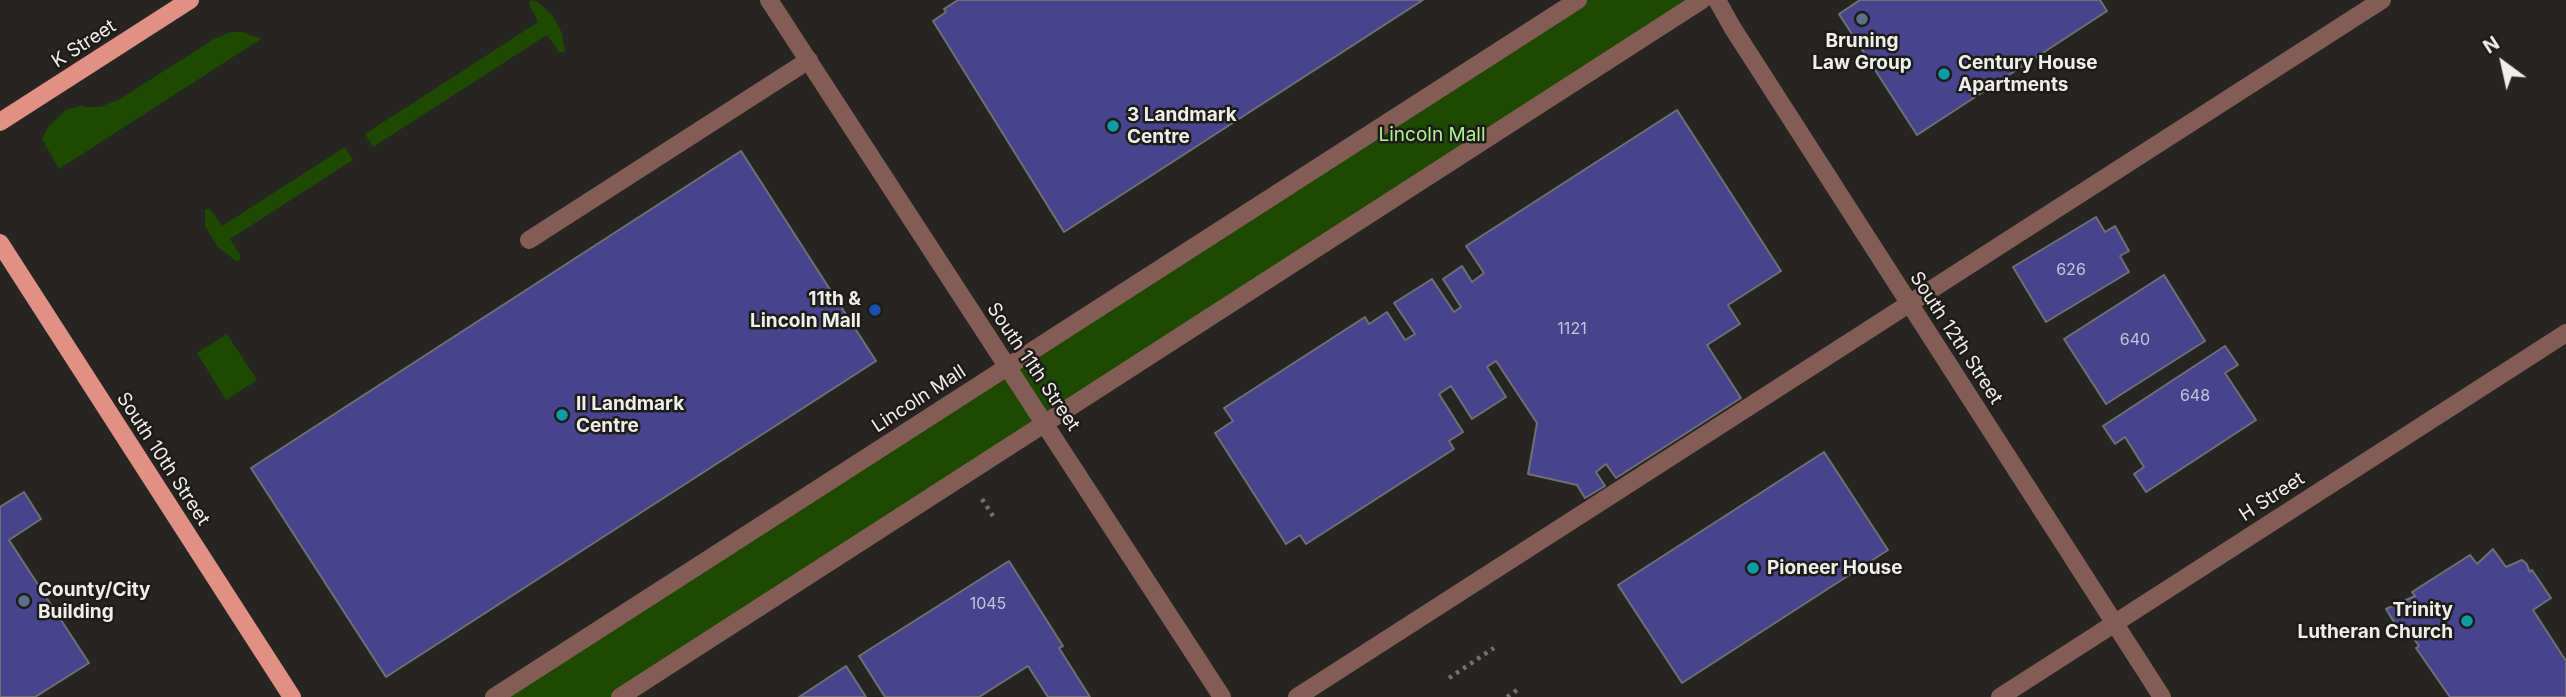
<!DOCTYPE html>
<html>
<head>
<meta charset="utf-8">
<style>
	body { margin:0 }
	#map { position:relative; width:2566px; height:697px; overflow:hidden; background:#272521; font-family:Inter,sans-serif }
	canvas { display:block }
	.north { position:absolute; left:2468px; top:28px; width:70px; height:70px; -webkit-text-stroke:5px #1e1c18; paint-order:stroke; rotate:327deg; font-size:19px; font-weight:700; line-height:28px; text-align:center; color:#efeeeb }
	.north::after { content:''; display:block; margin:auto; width:24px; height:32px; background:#efeeeb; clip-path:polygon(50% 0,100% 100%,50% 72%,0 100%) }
</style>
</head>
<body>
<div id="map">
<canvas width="2566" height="697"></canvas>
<div class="north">N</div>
</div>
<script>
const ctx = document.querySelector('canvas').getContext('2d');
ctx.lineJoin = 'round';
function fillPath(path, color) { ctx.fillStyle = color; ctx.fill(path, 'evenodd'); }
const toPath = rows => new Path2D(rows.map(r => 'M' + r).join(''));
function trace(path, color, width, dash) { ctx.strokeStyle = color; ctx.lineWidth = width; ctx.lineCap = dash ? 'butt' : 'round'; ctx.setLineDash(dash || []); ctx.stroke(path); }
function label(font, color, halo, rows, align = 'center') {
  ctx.font = font + ' Inter,sans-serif'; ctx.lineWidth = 5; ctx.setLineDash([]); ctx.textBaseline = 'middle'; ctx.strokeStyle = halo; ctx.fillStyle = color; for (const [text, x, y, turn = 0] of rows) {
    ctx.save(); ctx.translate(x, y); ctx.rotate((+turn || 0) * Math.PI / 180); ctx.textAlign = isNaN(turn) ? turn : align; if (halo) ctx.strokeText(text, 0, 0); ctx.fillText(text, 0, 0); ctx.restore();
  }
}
const green = toPath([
	[531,0,538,2,553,16,562,33,565,52,559,52,547,35,373,147,365,134,538,22,529,4],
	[1578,0,1702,0,620,697,494,697],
	[243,32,261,39,59,169,42,139,49,126,66,110,83,105,83,107,100,107,120,99,214,39,231,32],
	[345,147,353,160,230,239,240,255,240,260,236,261,218,247,205,226,205,209,210,209,222,226],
	[227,334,257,380,226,400,197,353]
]);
const building = toPath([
	[958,0,1423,0,1064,232,933,21,946,12,944,9,958,0],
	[1860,0,2100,0,2107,11,1917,135,1839,14,1860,0],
	[1677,110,1781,271,1728,305,1740,324,1707,345,1741,398,1616,478,1606,464,1596,472,1605,486,1585,498,1577,485,1528,474,1537,423,1496,361,1487,367,1506,397,1472,419,1451,386,1439,394,1463,432,1449,441,1454,449,1306,544,1300,535,1286,544,1215,433,1233,421,1224,408,1365,317,1369,324,1387,312,1405,340,1415,334,1394,303,1432,279,1454,312,1461,307,1443,279,1462,266,1472,282,1484,273,1466,246,1677,110],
	[741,151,876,361,386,677,251,468,741,151],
	[2096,217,2105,232,2115,226,2129,251,2120,256,2129,272,2046,322,2013,267,2096,217],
	[2164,275,2205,341,2106,404,2064,339,2164,275],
	[2225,346,2238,365,2225,373,2256,420,2146,492,2134,474,2144,467,2125,437,2115,444,2103,426,2225,346],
	[1824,452,1888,550,1682,683,1618,585,1824,452],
	[24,492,41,519,9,540,89,663,35,697,0,697,0,507,24,492],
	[2493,549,2506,567,2522,560,2526,563,2530,572,2532,570,2551,598,2533,610,2566,661,2566,697,2450,697,2416,648,2419,646,2409,632,2402,635,2386,609,2415,596,2412,592,2470,555,2477,564,2493,549],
	[1009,561,1063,646,1059,648,1090,697,1048,697,1028,666,979,697,885,697,859,656,1009,561],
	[846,666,866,697,799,697,846,666]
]);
const path = toPath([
	[982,499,993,516],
	[1449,678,1494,648],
	[1507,697,1520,688]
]);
const service = toPath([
	[529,240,809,60],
	[1297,697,2382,0]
]);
const minor = toPath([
	[769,0,1222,697],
	[1717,0,1732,27,2162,697],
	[494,697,1578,0],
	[620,697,1702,0],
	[2000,697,2566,333]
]);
const primary = toPath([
	[0,122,190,0],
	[0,243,292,697]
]);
const markers = [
	[1862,19,7,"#5c6f8a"],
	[1944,74,7,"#0f9aa8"],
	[1113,126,7,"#0f9aa8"],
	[875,310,7,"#1a4fb4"],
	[562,415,7,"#0f9aa8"],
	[1753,568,7,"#0f9aa8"],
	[24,601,7,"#5c6f8a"],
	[2467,621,7,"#0f9aa8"]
];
const numberNames = [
	["626",2071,270],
	["1121",1572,329],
	["640",2135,340],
	["648",2195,396],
	["1045",988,604]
];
const poiNames = [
	["Bruning",1862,41,"center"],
	["Law Group",1862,63,"center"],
	["Century House",1958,63],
	["Apartments",1958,85],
	["3 Landmark",1127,115],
	["Centre",1127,137],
	["11th &",861,299,"right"],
	["Lincoln Mall",861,321,"right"],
	["II Landmark",576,404],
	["Centre",576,426],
	["Pioneer House",1767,568],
	["County/City",38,590],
	["Building",38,612],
	["Trinity",2453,610,"right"],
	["Lutheran Church",2453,632,"right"]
];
const streetNames = [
	["K Street",84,44,-33],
	["South 12th Street",1956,338,57],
	["South 11th Street",1033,367,56],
	["Lincoln Mall",919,399,-33],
	["South 10th Street",163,459,57],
	["H Street",2272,497,-33]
];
const parkNames = [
	["Lincoln Mall",1432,135]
];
fillPath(green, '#1d4900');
fillPath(building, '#47448d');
trace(building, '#6f6f74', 2);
trace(path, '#73716d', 4.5, [3.5, 5]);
trace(service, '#835c55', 18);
trace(minor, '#835c55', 18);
trace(primary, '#e19183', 18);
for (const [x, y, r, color] of markers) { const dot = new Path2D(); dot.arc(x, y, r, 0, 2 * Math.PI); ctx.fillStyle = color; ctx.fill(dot); trace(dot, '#1e1c18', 2.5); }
label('16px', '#c5c4d4', null, numberNames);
label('bold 19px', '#efeeeb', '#1e1c18', poiNames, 'left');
label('19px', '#efeeeb', '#1e1c18', streetNames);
label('19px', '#adf490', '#1e1c18', parkNames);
</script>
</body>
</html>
